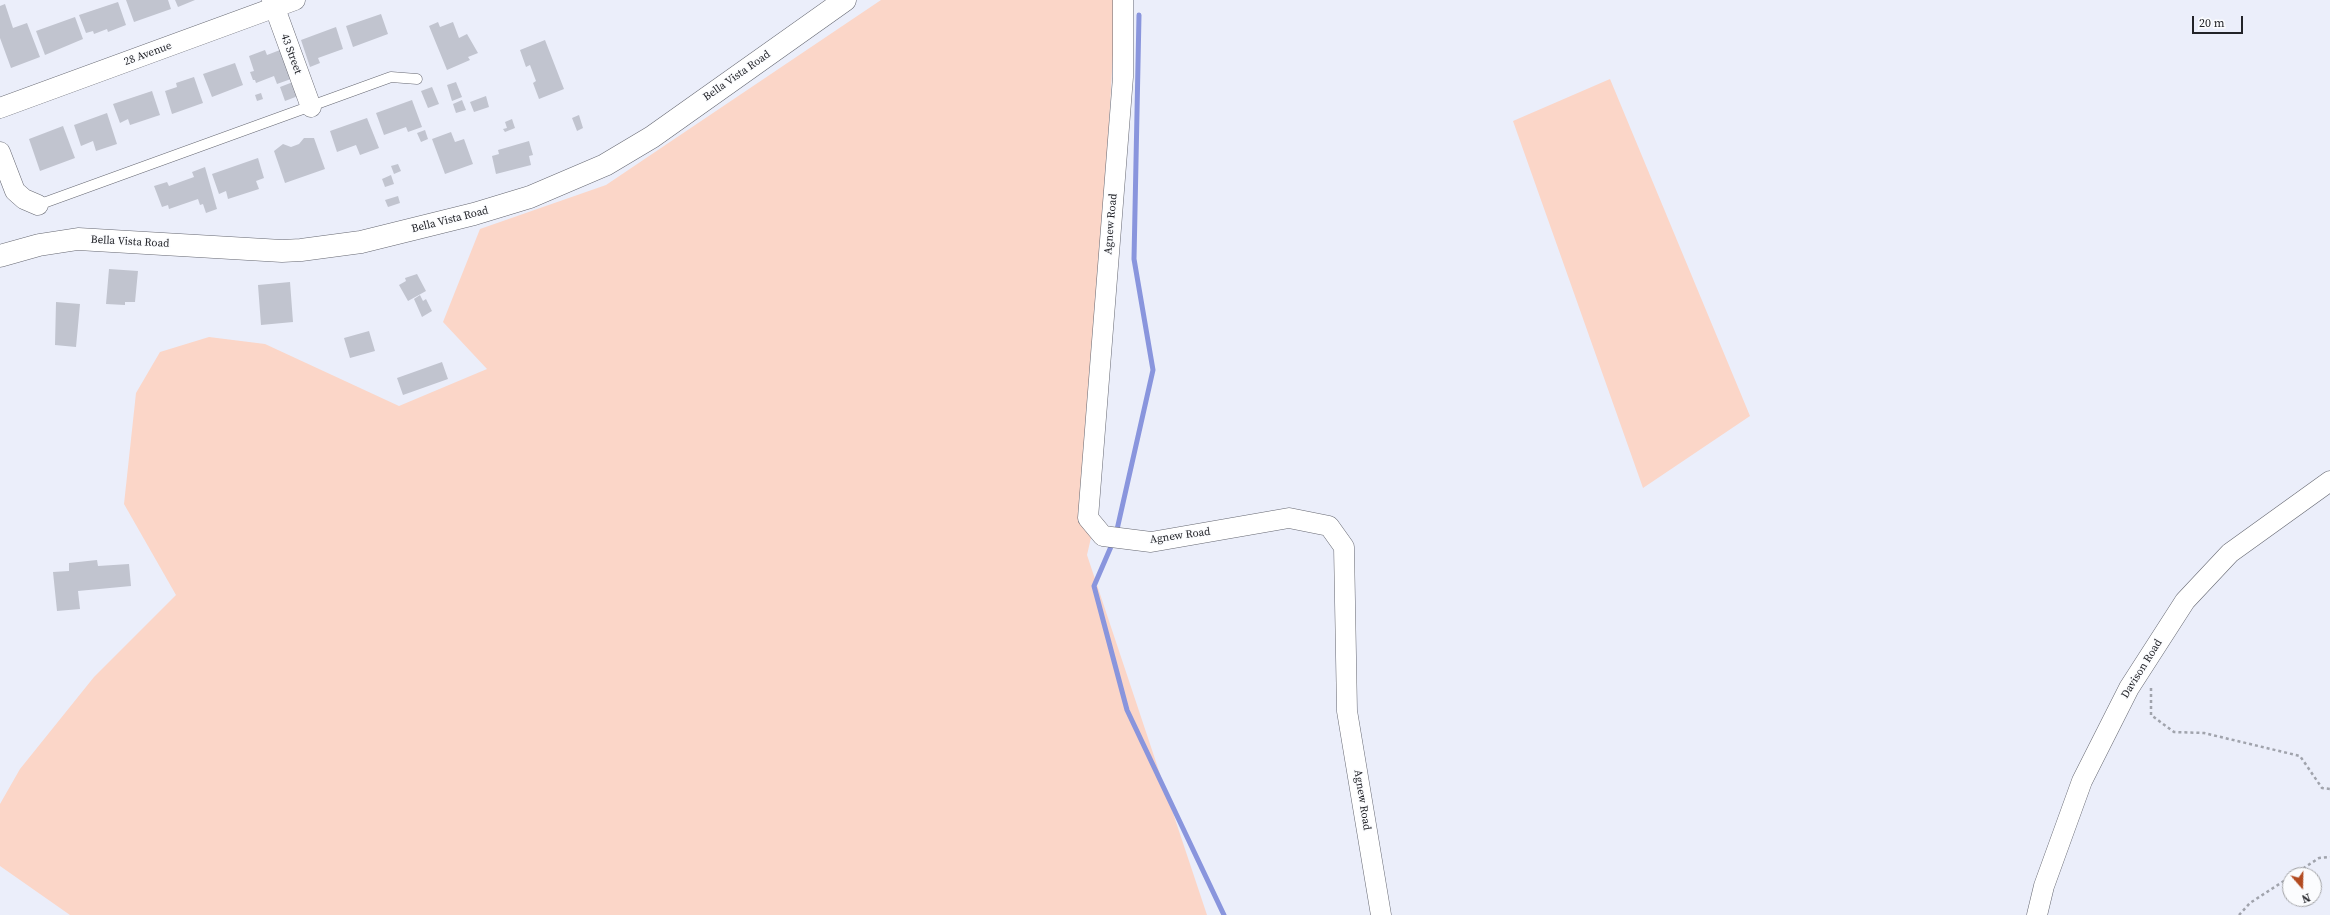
<!DOCTYPE html>
<html>
<head>
<meta charset="utf-8">
<style>
	body { margin:0 }
	#map { position:relative; width:2330px; height:915px; overflow:hidden; background:#ebeefa; font-family:"Source Serif 4",serif }
	canvas { display:block }
	.north { position:absolute; left:2282px; top:867px; width:40px; height:40px; box-sizing:border-box; background:#fbfcfe; border:1px solid #a4a5a8; border-radius:50%; rotate:160deg; font-size:11px; font-weight:700; line-height:16px; text-align:center; color:#222328 }
	.north::after { content:''; display:block; margin:auto; width:14px; height:18px; background:#b24b21; clip-path:polygon(50% 0,100% 100%,50% 72%,0 100%) }
	.scale { position:absolute; left:2192px; top:16px; width:51px; height:18px; box-sizing:border-box; border:2px solid #222328; border-top:0; padding-left:5px; font-size:12px; line-height:14px; white-space:nowrap; color:#222328; -webkit-text-stroke:3px #fbfcfe; paint-order:stroke }
</style>
</head>
<body>
<div id="map">
<canvas width="2330" height="915"></canvas>
<div class="north">N</div>
<div class="scale">20 m</div>
</div>
<script>
const ctx = document.querySelector('canvas').getContext('2d');
ctx.lineJoin = 'round';
function fillPath(path, color) { ctx.fillStyle = color; ctx.fill(path, 'evenodd'); }
const toPath = rows => new Path2D(rows.map(r => 'M' + r).join(''));
function trace(path, color, width, dash) { ctx.strokeStyle = color; ctx.lineWidth = width; ctx.lineCap = dash ? 'butt' : 'round'; ctx.setLineDash(dash || []); ctx.stroke(path); }
function label(font, color, halo, rows, align = 'center') {
  ctx.font = font + ' "Source Serif 4",serif'; ctx.lineWidth = 3; ctx.setLineDash([]); ctx.textBaseline = 'middle'; ctx.strokeStyle = halo; ctx.fillStyle = color; for (const [text, x, y, turn = 0] of rows) {
    ctx.save(); ctx.translate(x, y); ctx.rotate((+turn || 0) * Math.PI / 180); ctx.textAlign = isNaN(turn) ? turn : align; if (halo) ctx.strokeText(text, 0, 0); ctx.fillText(text, 0, 0); ctx.restore();
  }
}
const green = toPath([
	[881,0,1116,0,1087,520,1093,529,1087,555,1207,915,70,915,0,866,0,804,20,769,94,677,176,595,124,504,136,393,160,352,209,337,265,344,399,406,487,369,443,322,480,229,606,185],
	[1610,79,1750,416,1643,488,1513,121]
]);
const stream = toPath([
	[1116,534,1153,370,1134,259,1139,15],
	[1113,542,1094,586,1127,710,1224,915]
]);
const building = toPath([
	[126,0,168,0,171,9,134,22],
	[175,0,195,0,178,7],
	[118,2,126,25,108,32,107,29,94,34,93,31,86,33,79,15],
	[5,4,13,28,27,23,40,57,11,68,0,38,0,6],
	[381,14,388,34,353,47,346,26],
	[75,17,83,39,45,55,36,31],
	[438,22,440,27,453,22,459,38,467,34,478,53,468,57,470,60,447,70,429,26],
	[336,27,343,49,318,58,320,63,310,67,301,40],
	[545,40,564,89,539,99,533,83,536,81,530,65,526,67,520,50],
	[265,50,267,55,280,50,291,79,277,84,274,76,256,83,255,80,253,80,250,72,254,71,249,56],
	[235,63,243,85,212,97,203,74],
	[194,77,203,103,172,114,165,91,177,87,176,83],
	[293,82,298,96,285,101,280,87],
	[456,82,462,97,452,101,447,85],
	[432,87,439,104,428,108,421,91],
	[152,91,160,115,130,125,128,119,120,123,113,104],
	[261,93,263,99,257,101,255,95],
	[486,96,489,107,474,112,470,102],
	[412,100,422,127,408,132,406,127,384,135,376,113],
	[462,100,466,110,456,113,453,104],
	[107,113,117,144,96,151,93,141,81,146,74,125],
	[579,115,583,128,577,131,572,118],
	[367,118,379,148,360,155,356,145,337,152,330,131],
	[512,119,515,128,505,132,503,129,507,128,505,122],
	[63,126,75,158,40,171,29,139],
	[425,130,428,139,421,142,417,133],
	[451,132,455,142,464,139,473,164,445,174,432,139],
	[304,138,314,138,325,169,285,183,274,151,283,144,291,147,299,144],
	[529,141,533,155,529,156,531,165,496,174,492,156,499,154,498,150],
	[258,158,264,178,256,181,259,189,228,199,226,191,219,194,212,174],
	[398,164,401,171,394,174,391,166],
	[205,167,217,209,206,213,203,204,200,205,198,199,169,209,168,205,162,207,154,186,167,182,169,186,194,177,192,172],
	[391,175,394,184,385,187,382,179],
	[398,196,400,203,388,207,385,200],
	[109,269,138,271,135,302,125,302,125,305,106,304],
	[417,274,426,291,408,301,399,285,406,281,405,278],
	[290,282,293,322,261,325,258,285],
	[420,295,423,301,426,299,432,311,422,317,414,299],
	[56,302,80,304,76,347,55,345],
	[369,331,375,351,350,358,344,338],
	[442,362,448,379,403,395,397,378],
	[97,560,98,566,129,564,131,586,78,591,80,609,57,611,53,572,69,571,69,563]
]);
const path = toPath([
	[2151,688,2151,715,2174,732,2204,733,2300,756,2322,788,2330,789],
	[2293,875,2319,858,2330,857],
	[2239,915,2250,903,2290,877]
]);
const service = toPath([
	[38,205,391,77,417,79]
]);
const minor = toPath([
	[272,0,311,107],
	[1123,0,1123,77,1088,518,1103,536,1151,542,1289,518,1329,526,1344,547,1347,711,1381,915],
	[0,108,295,0],
	[0,152,15,191,24,199,38,205],
	[2037,915,2044,886,2082,781,2129,688,2185,601,2230,553,2330,481]
]);
const tertiary = toPath([
	[0,256,39,245,78,239,282,251,301,250,361,242,474,214,530,197,605,165,652,137,845,0]
]);
const streetNames = [
	["28 Avenue",148,54,-20],
	["43 Street",291,54,70],
	["Bella Vista Road",737,76,-35],
	["Bella Vista Road",450,220,-14],
	["Agnew Road",1111,224,-85],
	["Bella Vista Road",130,242,3],
	["Agnew Road",1180,536,-8],
	["Davison Road",2142,669,-58],
	["Agnew Road",1362,800,81]
];
fillPath(green, '#fbd6c8');
trace(stream, '#8995dd', 5);
fillPath(building, '#c1c4cf');
trace(service, '#656771', 11);
trace(minor, '#656771', 21);
trace(tertiary, '#656771', 23);
trace(path, '#a0a3ac', 2.5, [3, 3]);
trace(service, '#fff', 10);
trace(minor, '#fff', 20);
trace(tertiary, '#fff', 22);
label('11px', '#222328', '#fbfcfe', streetNames);
</script>
</body>
</html>
